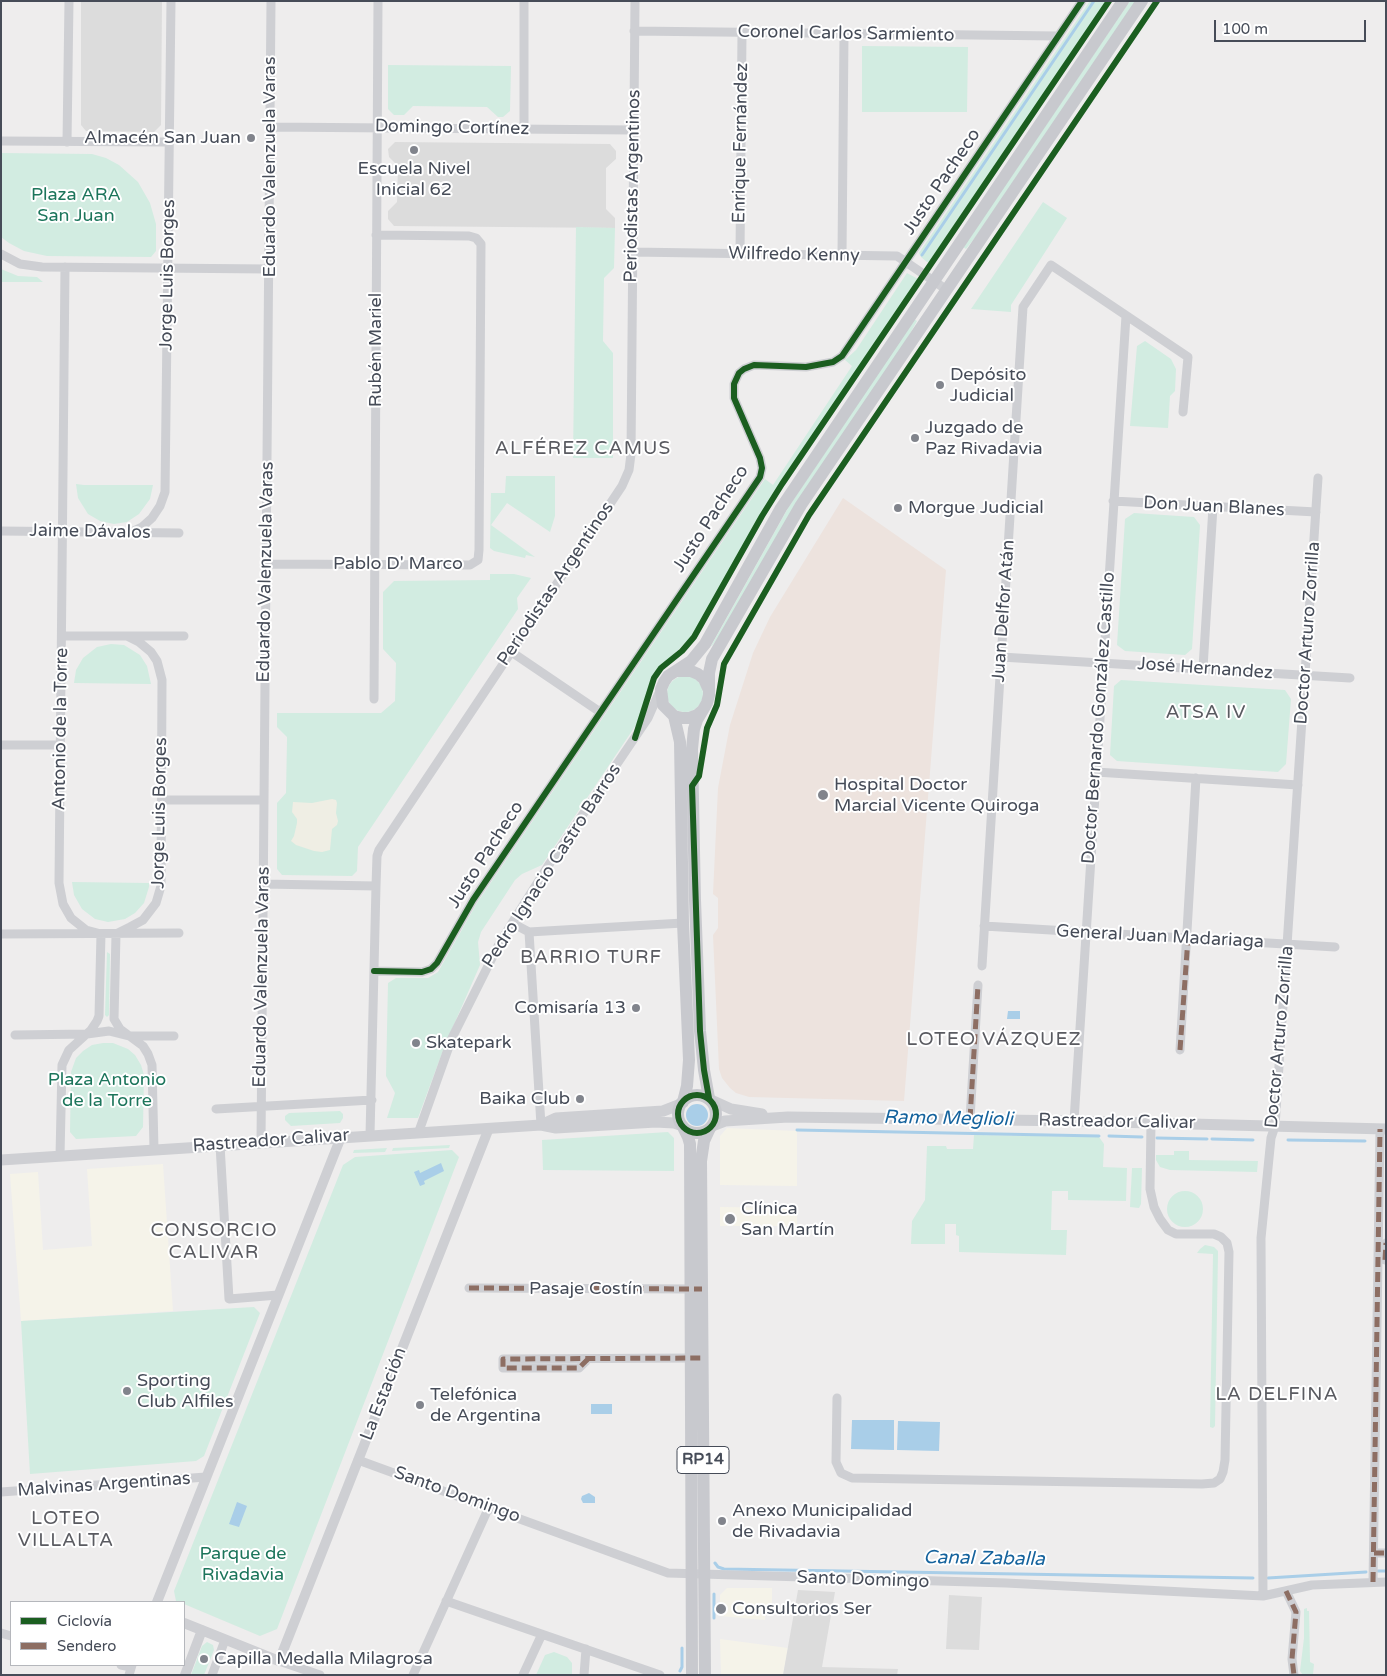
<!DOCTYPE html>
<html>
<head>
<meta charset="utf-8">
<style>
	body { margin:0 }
	#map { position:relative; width:1387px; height:1676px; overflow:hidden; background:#eeeded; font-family:"Varela Round",sans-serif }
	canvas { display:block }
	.frame { position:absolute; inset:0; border:2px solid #464c58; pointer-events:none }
	.legend { position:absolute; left:10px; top:1601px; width:175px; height:65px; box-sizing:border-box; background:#fff; border:1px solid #b5b7bc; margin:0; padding:6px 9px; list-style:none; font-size:15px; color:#464c58 }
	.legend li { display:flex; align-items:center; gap:10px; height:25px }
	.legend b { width:25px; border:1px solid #b5b7bc }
	.scale { position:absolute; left:1214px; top:20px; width:152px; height:22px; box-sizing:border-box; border:2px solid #464c58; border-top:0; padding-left:6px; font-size:15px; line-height:18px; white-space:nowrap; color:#464c58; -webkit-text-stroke:4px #fff; paint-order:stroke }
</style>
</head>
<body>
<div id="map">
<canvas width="1387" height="1676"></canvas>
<div class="frame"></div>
<ul class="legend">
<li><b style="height:6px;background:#1b5e20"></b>Ciclovía</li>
<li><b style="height:6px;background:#8d6e63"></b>Sendero</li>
</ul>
<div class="scale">100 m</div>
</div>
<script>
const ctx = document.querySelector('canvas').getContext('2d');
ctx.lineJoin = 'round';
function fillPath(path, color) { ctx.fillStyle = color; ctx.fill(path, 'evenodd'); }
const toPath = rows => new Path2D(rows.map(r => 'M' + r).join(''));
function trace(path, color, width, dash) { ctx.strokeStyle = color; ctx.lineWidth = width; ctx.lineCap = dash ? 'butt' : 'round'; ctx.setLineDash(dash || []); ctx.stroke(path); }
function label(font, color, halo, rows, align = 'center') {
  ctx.font = font + ' "Varela Round",sans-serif'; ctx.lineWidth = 4; ctx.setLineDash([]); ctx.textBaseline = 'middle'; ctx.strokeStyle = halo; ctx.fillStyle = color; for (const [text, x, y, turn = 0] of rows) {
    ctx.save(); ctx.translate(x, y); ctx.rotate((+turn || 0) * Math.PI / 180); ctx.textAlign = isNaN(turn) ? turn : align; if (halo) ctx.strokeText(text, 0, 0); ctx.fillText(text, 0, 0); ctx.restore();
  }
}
const commercial = toPath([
	[727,1128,797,1131,797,1186,720,1185,720,1136],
	[163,1164,173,1311,21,1321,10,1174,38,1172,43,1250,92,1246,87,1169],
	[720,1207,797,1208,797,1226,720,1226],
	[727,1588,772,1588,772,1607,766,1606,765,1620,720,1616,720,1595],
	[720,1639,788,1648,783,1675,721,1675]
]);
const education = toPath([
	[81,1,162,1,161,125,154,132,86,131,81,125],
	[395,142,610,144,616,151,616,159,606,168,606,209,615,218,615,228,394,226,388,219,388,211,397,202,398,166,389,157,388,149],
	[798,1590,835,1592,822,1667,898,1669,897,1675,783,1675],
	[949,1595,982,1597,979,1650,946,1649]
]);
const medical = toPath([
	[843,498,946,570,904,1101,749,1097,736,1093,730,1088,722,1078,719,1069,713,935,718,928,718,898,713,894,718,788,730,725,753,653,770,617]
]);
const green = toPath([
	[1090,1,1106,1,929,262,927,262,921,257,919,253],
	[1130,1,1136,1,978,234,966,249,963,247],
	[862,46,968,47,967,112,862,112],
	[388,65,511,66,510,111,503,117,498,117,487,107,413,106,404,115,394,115,388,109],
	[1,153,92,154,106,158,119,165,138,182,150,203,156,224,156,251,151,257,47,256,24,251,9,243,1,237],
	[1043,202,1067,218,1011,305,1011,312,971,309],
	[576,227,615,228,614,268,604,278,603,341,613,353,613,458,573,458],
	[1,269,18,276,37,277,43,282,1,282],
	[907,273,918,279,918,281,768,503,692,636,653,675,650,682,642,712,638,722,542,865,522,874,515,880,481,932,478,942,480,965,445,1045,418,1118,387,1118,395,1093,386,1076,388,983,396,978,428,978,438,972,477,903,765,479,773,485,852,366,845,360,856,350],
	[914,319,917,321,907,339,721,634,712,646,711,646,788,508],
	[1145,341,1171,359,1176,369,1175,391,1170,396,1168,428,1130,426,1137,346],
	[506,476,555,476,555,516,550,532,507,503,491,525,535,557,526,555,525,558,494,551,490,548,491,493,505,493],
	[76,484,84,485,153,485,150,499,139,514,127,522,114,524,100,521,88,514,78,498],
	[1134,513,1194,517,1200,525,1192,649,1185,655,1125,651,1117,645,1125,519],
	[490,574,514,574,531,578,517,598,518,609,358,847,357,871,352,876,282,875,277,869,277,803,286,793,287,740,287,737,277,727,277,713,381,713,395,701,396,663,383,649,383,592,394,581,490,580],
	[111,644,124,645,140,655,147,666,151,684,74,683,76,670,83,658,97,647],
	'667 694a18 18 0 1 1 36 0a18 18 0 1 1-36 0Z',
	[1121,680,1285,690,1291,699,1286,764,1278,772,1117,761,1110,755,1114,686],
	[72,882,149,883,149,887,144,903,135,913,125,919,108,922,95,919,82,909,74,895],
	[107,952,110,954,109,1015,107,1017,105,1015],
	[103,1043,113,1043,128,1049,135,1055,141,1065,144,1075,143,1127,136,1136,76,1139,70,1132,71,1072,76,1058,83,1051,92,1045],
	[340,1111,343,1114,343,1118,340,1123,291,1126,285,1120,285,1116,289,1113],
	[668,1132,674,1138,674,1171,543,1170,542,1140],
	[974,1135,1099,1137,1104,1144,1103,1167,1127,1168,1126,1201,1068,1200,1068,1191,1052,1191,1051,1230,1067,1230,1066,1255,959,1252,959,1236,956,1235,956,1224,945,1224,945,1244,911,1244,912,1221,925,1200,927,1146,946,1146,947,1149,973,1149],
	[450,1145,449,1148,392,1151,393,1148],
	[387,1148,385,1152,353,1153,354,1150],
	[452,1150,459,1157,277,1629,260,1636,184,1604,184,1602,176,1601,174,1591,343,1165,355,1157],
	[1174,1151,1189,1151,1189,1160,1258,1161,1257,1172,1170,1170,1160,1167,1156,1160,1156,1155,1174,1155],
	[1132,1168,1142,1168,1141,1204,1139,1208,1130,1207],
	'1167 1209a18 18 0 1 1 36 0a18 18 0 1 1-36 0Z',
	[1205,1245,1214,1247,1218,1251,1218,1254,1215,1426,1213,1428,1210,1427,1213,1254,1197,1253,1200,1249],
	[254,1307,260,1313,204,1456,196,1461,30,1474,21,1321],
	[1307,1608,1307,1611,1309,1611,1310,1662,1314,1664,1313,1675,1303,1675,1300,1671,1304,1638,1304,1609],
	[207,1642,213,1645,214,1650,204,1675,191,1675,202,1646],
	[554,1652,567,1657,572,1663,572,1675,536,1675,545,1655]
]);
const sand = toPath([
	[332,799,336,800,337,803,336,813,338,821,337,825,332,829,330,850,322,852,314,851,296,845,291,841,294,836,297,823,297,819,292,812,293,802,312,803]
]);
const water = toPath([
	[1008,1011,1020,1011,1020,1019,1007,1019],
	'686 1115a11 11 0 1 1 22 0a11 11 0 1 1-22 0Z',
	[441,1163,444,1171,424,1181,425,1184,420,1186,414,1172,419,1170,420,1173],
	[591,1404,612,1404,612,1414,591,1414],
	[852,1420,894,1420,894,1450,851,1449],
	[898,1421,940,1422,939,1451,897,1450],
	[589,1493,595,1497,595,1503,583,1503,581,1499,582,1496],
	[237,1502,247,1506,239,1527,229,1524]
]);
const stream = toPath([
	[922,255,1094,1],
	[797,1130,1099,1136],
	[1109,1136,1142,1137],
	[1157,1138,1207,1139],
	[1212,1139,1253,1140],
	[1288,1140,1365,1141],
	[715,1563,718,1567,724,1569,1253,1578],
	[1378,1571,1386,1571],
	[1268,1578,1366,1572],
	[714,1618,714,1594],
	[680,1671,682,1667,682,1648]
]);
const minor = toPath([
	[634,31,1058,36],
	[270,127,633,130],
	[524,129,524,1],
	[1,141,169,142],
	[67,142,69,1],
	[632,252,897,256,947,290],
	[1,254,20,264,42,267,269,269],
	[740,254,742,33],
	[842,255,844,34],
	[1113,501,1316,512],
	[1,531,179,533],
	[129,533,142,527,152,518,160,506,165,492,171,1],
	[266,564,470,565,478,560,479,550,481,244,476,238,469,236,376,235],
	[62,636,184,636],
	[127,636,139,642,151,652,157,661,162,680,161,886,156,903,143,920,130,927,116,934,114,1019,120,1029,143,1046,148,1054,152,1065,154,1149],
	[510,651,600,712],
	[1001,657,1350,678],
	[1203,668,1213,507],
	[374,699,378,1],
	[1,745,61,745],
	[1096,772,1298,785],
	[162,800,264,800],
	[263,884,376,886],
	[512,923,529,932,683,923],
	[984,926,1335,947],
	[529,932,541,1125],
	[1,934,179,933],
	[982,966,1023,307,1051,265,1188,357,1183,412],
	[374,971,422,972,431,969,437,963,473,900,760,477,762,468,760,458,734,398,734,384,739,373,744,369,754,365,806,367,833,362,842,356,1082,1],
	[15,1035,87,1034,109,1031,129,1036,174,1036],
	[1180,1050,1196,778],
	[216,1109,372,1100],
	[970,1119,978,985],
	[1074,1121,1126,316],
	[419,1131,452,1038,498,946,512,923,550,863,648,718,659,693],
	[370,1135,376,886,377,856,379,850,622,486,629,470,631,454,635,1],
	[261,1142,271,1],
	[220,1145,229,1299,278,1295],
	[60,1156,62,1065,69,1050,91,1030,97,1021,99,1016,101,934,86,930,71,918,63,904,59,883,65,267],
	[1385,1260,1386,1243],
	[469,1288,694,1289],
	[588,1359,579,1368,503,1368,503,1359,697,1358],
	[837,1398,836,1462,841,1473,852,1478,1202,1484,1214,1483,1220,1479,1223,1472,1225,1460,1229,1252,1227,1243,1221,1237,1214,1234,1176,1234,1168,1230,1160,1219,1154,1207,1150,1189,1151,1123],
	[358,1460,668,1573,1006,1583,1263,1596,1312,1585,1386,1582],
	[1,1492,206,1477],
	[1374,1553,1386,1553],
	[1373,1582,1380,1129],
	[1286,1591,1296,1612,1292,1659,1294,1675],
	[1263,1596,1261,1238,1271,1138,1275,1126,1318,478],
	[446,1601,660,1675],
	[1,1633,11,1636],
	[279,1661,320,1675],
	[121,1665,131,1667],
	[129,1675,132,1665],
	[212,1675,225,1640],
	[413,1675,489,1507],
	[523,1675,542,1634],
	[584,1675,586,1649]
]);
const tertiary = toPath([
	[157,1602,341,1137],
	[184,1623,279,1661,489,1128],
	[185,1675,202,1630]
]);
const secondary = toPath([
	[711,1100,731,1109,762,1114],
	[541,1125,556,1118,663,1111,681,1104],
	[712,1126,725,1121,788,1117,1074,1121,1386,1129],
	[1,1160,541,1125,556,1128,656,1122,674,1123,683,1126]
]);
const primary = toPath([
	[677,671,691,671,698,674,704,679,708,688],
	[703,710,697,715,689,718,682,718,674,716,663,705,661,689,664,682,668,676,691,661,705,644,781,508,1123,1],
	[674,716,680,742,683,923,689,1060,687,1086,683,1102],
	'678 1114a19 19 0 1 1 38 0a19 19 0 1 1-38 0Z',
	[709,1098,704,1070,700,1031,695,900,692,749,694,729,697,720,707,703,709,695,709,673,712,659,801,505,1142,1],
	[683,1127,688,1137,690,1144,692,1675],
	[705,1675,701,1161,704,1141,710,1128]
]);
const quiet = toPath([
	[1180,1050,1188,938],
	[970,1119,978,985],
	[1385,1260,1386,1243],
	[469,1288,702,1289],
	[588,1359,579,1368,503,1368,503,1359,702,1358],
	[1374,1553,1386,1553],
	[1373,1582,1380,1129],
	[1286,1591,1296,1612,1292,1659,1294,1675]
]);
const cycleway = toPath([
	[635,738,654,678,661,668,682,651,694,637,762,516,782,484,1109,1],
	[374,971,422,972,431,969,437,963,473,900,760,477,762,468,760,458,734,398,734,384,739,373,744,369,754,365,806,367,833,362,842,356,1082,1],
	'678 1114a19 19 0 1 1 38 0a19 19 0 1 1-38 0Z',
	[709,1098,704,1070,700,1031,692,786,699,776,707,728,717,705,724,664,809,515,1157,1]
]);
const markers = [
	[251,138,5,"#81848c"],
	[414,150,5,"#81848c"],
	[940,385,5,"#81848c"],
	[915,438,5,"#81848c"],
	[898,508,5,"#81848c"],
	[823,795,6,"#81848c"],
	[636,1008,5,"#81848c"],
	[416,1043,5,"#81848c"],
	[580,1099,5,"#81848c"],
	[730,1219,6,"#81848c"],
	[127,1391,5,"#81848c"],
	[420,1405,5,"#81848c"],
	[722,1521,5,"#81848c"],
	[721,1609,6,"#81848c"],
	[204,1659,5,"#81848c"]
];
const shields = [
	[703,1460,52]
];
const shieldNames = [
	["RP14",703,1460]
];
const streetNames = [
	["Coronel Carlos Sarmiento",846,34,1],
	["Domingo Cortínez",452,128,1],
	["Enrique Fernández",741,143,-89],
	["Eduardo Valenzuela Varas",270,167,-90],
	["Justo Pacheco",942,182,-56],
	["Periodistas Argentinos",633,186,-89],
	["Wilfredo Kenny",794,255,1],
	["Jorge Luis Borges",168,275,-89],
	["Rubén Mariel",376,350,-90],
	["Don Juan Blanes",1214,507,3],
	["Justo Pacheco",711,519,-57],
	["Jaime Dávalos",90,532,1],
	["Pablo D' Marco",398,564],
	["Eduardo Valenzuela Varas",266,572,-89],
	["Periodistas Argentinos",556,584,-56],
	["Juan Delfor Atán",1004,611,-86],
	["Doctor Arturo Zorrilla",1308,633,-86],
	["José Hernandez",1205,669,4],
	["Doctor Bernardo González Castillo",1099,718,-86],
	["Antonio de la Torre",61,729,-89],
	["Jorge Luis Borges",160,813,-89],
	["Justo Pacheco",486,855,-57],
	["Pedro Ignacio Castro Barros",552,866,-57],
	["General Juan Madariaga",1160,937,3],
	["Eduardo Valenzuela Varas",262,977,-89],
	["Doctor Arturo Zorrilla",1280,1037,-85],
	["Rastreador Calivar",1117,1122,1],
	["Rastreador Calivar",271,1141,-4],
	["Pasaje Costín",586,1289],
	["La Estación",384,1394,-69],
	["Malvinas Argentinas",104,1485,-4],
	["Santo Domingo",457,1495,20],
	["Santo Domingo",863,1580,2]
];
const poiNames = [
	["Almacén San Juan",241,138,"right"],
	["Escuela Nivel",414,169,"center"],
	["Inicial 62",414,190,"center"],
	["Depósito",950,375],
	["Judicial",950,396],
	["Juzgado de",925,428],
	["Paz Rivadavia",925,449],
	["Morgue Judicial",908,508],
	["Hospital Doctor",834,785],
	["Marcial Vicente Quiroga",834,806],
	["Comisaría 13",626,1008,"right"],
	["Skatepark",426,1043],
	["Baika Club",570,1099,"right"],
	["Clínica",741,1209],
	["San Martín",741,1230],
	["Sporting",137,1381],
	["Club Alfiles",137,1402],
	["Telefónica",430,1395],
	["de Argentina",430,1416],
	["Anexo Municipalidad",732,1511],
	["de Rivadavia",732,1532],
	["Consultorios Ser",732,1609],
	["Capilla Medalla Milagrosa",214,1659]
];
const parkNames = [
	["Plaza ARA",76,195],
	["San Juan",76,216],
	["Plaza Antonio",107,1080],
	["de la Torre",107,1101],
	["Parque de",243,1554],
	["Rivadavia",243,1575]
];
const neighbourhoodNames = [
	["ALFÉREZ CAMUS",583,449],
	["ATSA IV",1206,713],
	["BARRIO TURF",591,958],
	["LOTEO VÁZQUEZ",994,1040],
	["CONSORCIO",214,1231],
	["CALIVAR",214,1253],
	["LA DELFINA",1277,1395],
	["LOTEO",66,1519],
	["VILLALTA",66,1541]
];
const waterNames = [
	["Ramo Meglioli",948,1119,1],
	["Canal Zaballa",984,1559,1]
];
fillPath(commercial, '#f5f3e9');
fillPath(education, '#dcdcdc');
fillPath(medical, '#ede3de');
fillPath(green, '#d2ece1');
fillPath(sand, '#efeee4');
fillPath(water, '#a9cee8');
trace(stream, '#a9cee8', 3);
trace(minor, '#cecfd3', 9);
trace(tertiary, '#cecfd3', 10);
trace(secondary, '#cecfd3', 11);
trace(primary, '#c8c9ce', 12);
trace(quiet, '#8d6e63', 5, [10, 5]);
trace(cycleway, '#1b5e20', 6);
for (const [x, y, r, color] of markers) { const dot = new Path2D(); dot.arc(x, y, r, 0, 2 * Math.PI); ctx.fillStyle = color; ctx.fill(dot); trace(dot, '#fff', 2); }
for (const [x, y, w] of shields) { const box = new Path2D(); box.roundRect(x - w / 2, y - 13.5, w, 27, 4); ctx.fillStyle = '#fff'; ctx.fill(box); trace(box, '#464c58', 1); }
label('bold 16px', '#464c58', null, shieldNames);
label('18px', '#464c58', '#fff', streetNames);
label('18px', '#464c58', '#fff', poiNames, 'left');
label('18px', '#1c755b', '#fff', parkNames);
ctx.letterSpacing = '1px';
label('19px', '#5a5b61', '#fff', neighbourhoodNames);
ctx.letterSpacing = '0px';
label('italic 19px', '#15639d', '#fff', waterNames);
</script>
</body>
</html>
